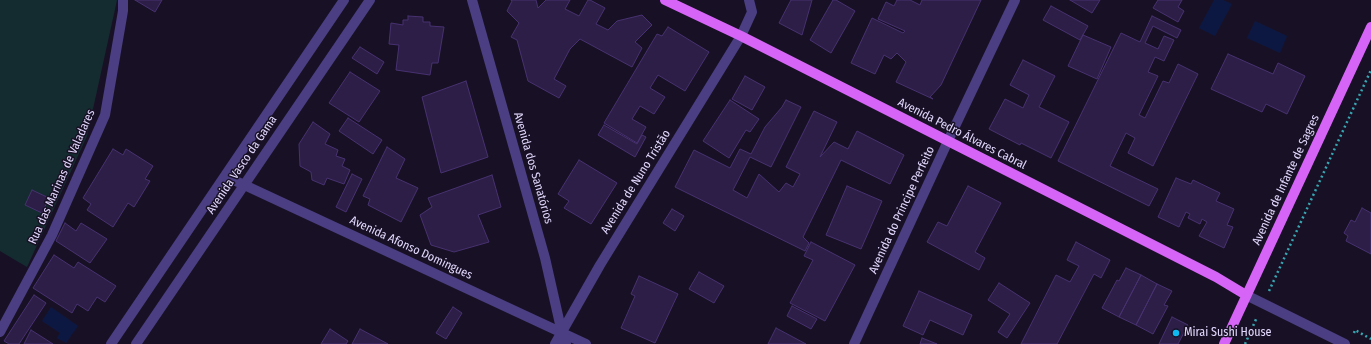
<!DOCTYPE html>
<html>
<head>
<meta charset="utf-8">
<style>
	body { margin:0 }
	canvas { display:block; background:#181126 }
</style>
</head>
<body>
<canvas width="1371" height="344"></canvas>
<script>
const ctx = document.querySelector('canvas').getContext('2d');
ctx.lineJoin = 'round';
function fillPath(path, color) { ctx.fillStyle = color; ctx.fill(path, 'evenodd'); }
const toPath = rows => new Path2D(rows.map(r => 'M' + r).join(''));
function trace(path, color, width, dash) { ctx.strokeStyle = color; ctx.lineWidth = width; ctx.lineCap = dash ? 'butt' : 'round'; ctx.setLineDash(dash || []); ctx.stroke(path); }
function label(font, color, halo, rows, align = 'center') {
  ctx.font = font + ' "Fira Sans Condensed",sans-serif'; ctx.lineWidth = 3; ctx.setLineDash([]); ctx.textBaseline = 'middle'; ctx.strokeStyle = halo; ctx.fillStyle = color; for (const [text, x, y, turn = 0] of rows) {
    ctx.save(); ctx.translate(x, y); ctx.rotate((+turn || 0) * Math.PI / 180); ctx.textAlign = isNaN(turn) ? turn : align; if (halo) ctx.strokeText(text, 0, 0); ctx.fillText(text, 0, 0); ctx.restore();
  }
}
const green = toPath([
	[0,0,117,0,87,136,27,267,0,251]
]);
const water = toPath([
	[1214,0,1223,0,1232,4,1215,36,1199,28],
	[1255,21,1287,36,1280,53,1247,38],
	[51,307,78,326,66,343,57,338,60,333,42,321]
]);
const building = toPath([
	[135,0,162,0,155,12,135,0],
	[511,0,536,0,538,8,546,0,570,0,565,9,579,16,588,0,590,0,605,8,596,24,608,30,617,21,642,15,652,25,635,42,642,48,632,67,580,39,570,49,554,79,566,86,559,98,528,81,517,40,511,37,519,23,507,11,512,1,511,0],
	[791,0,812,0,802,35,779,23,791,0],
	[833,0,836,0,855,11,831,53,810,40,833,0],
	[897,0,910,0,920,5,922,0,981,0,941,85,930,97,933,99,896,82,906,62,897,53,891,59,884,55,875,74,851,63,872,18,903,33,905,31,878,19,886,2,894,6,897,0],
	[1070,0,1100,0,1092,13,1070,0],
	[1158,0,1182,0,1178,7,1184,11,1178,22,1153,8,1158,0],
	[1051,6,1088,26,1080,40,1043,20,1051,6],
	[408,16,423,17,423,22,430,22,430,26,444,27,438,63,432,63,430,75,396,70,399,45,389,44,391,23,403,25,403,20,408,20,408,16],
	[1152,16,1181,30,1177,38,1153,26,1145,43,1158,49,1164,36,1174,40,1164,61,1155,57,1148,72,1158,76,1139,115,1145,118,1163,81,1169,83,1178,64,1198,74,1153,166,1128,153,1135,138,1126,133,1110,166,1158,189,1149,206,1058,161,1121,33,1140,42,1152,16],
	[668,27,709,52,685,91,658,75,650,88,665,97,654,114,640,106,632,119,646,127,637,143,604,123,657,34,662,36,668,27],
	[1083,35,1111,47,1097,79,1068,66,1083,35],
	[360,47,384,62,377,74,352,58,360,47],
	[1228,54,1273,74,1278,63,1305,76,1287,114,1266,104,1262,112,1211,89,1228,54],
	[1023,60,1055,76,1039,107,1069,122,1051,158,1021,143,1020,145,989,129,1005,99,1023,108,1029,95,1010,85,1023,60],
	[350,72,380,91,359,122,329,103,350,72],
	[745,76,765,87,752,110,732,99,745,76],
	[466,81,488,157,441,173,422,97,466,81],
	[730,100,759,119,750,132,746,130,729,158,703,141,730,100],
	[786,100,801,107,771,167,750,157,733,190,747,198,759,174,779,192,786,183,793,187,800,174,786,167,814,111,837,122,820,157,834,142,848,149,857,131,904,155,890,184,841,160,803,237,809,243,805,251,675,187,694,150,730,168,740,149,751,154,765,127,782,107,786,100],
	[348,118,382,140,373,154,339,131,348,118],
	[313,122,330,134,325,144,338,150,336,156,345,159,342,166,350,170,344,184,327,178,324,185,312,180,311,172,300,166,299,144,313,122],
	[604,125,637,144,642,135,646,137,635,157,598,135,604,125],
	[387,147,405,159,396,178,418,188,401,222,368,205,370,199,363,196,387,147],
	[113,149,123,155,126,149,153,166,145,179,150,181,134,207,128,203,113,227,87,210,91,204,83,198,113,149],
	[579,160,617,183,591,224,564,208,569,201,558,194,579,160],
	[352,174,362,179,346,212,336,207,352,174],
	[492,175,501,207,478,215,489,242,454,252,431,245,420,215,432,207,428,198,492,175],
	[1176,178,1191,184,1193,180,1220,193,1216,201,1234,209,1227,225,1233,227,1224,248,1199,236,1207,222,1202,219,1200,224,1188,218,1190,214,1186,212,1179,227,1158,217,1176,178],
	[847,186,882,201,861,249,826,235,847,186],
	[968,186,1001,203,975,252,985,258,979,270,927,242,938,222,947,226,968,186],
	[32,190,49,198,42,213,25,205,32,190],
	[1362,208,1371,213,1371,254,1346,241,1348,236,1344,233,1351,220,1355,222,1362,208],
	[672,209,684,216,675,231,663,223,672,209],
	[65,223,76,231,81,223,107,239,90,263,56,241,65,223],
	[811,242,855,265,825,321,790,303,813,260,804,256,811,242],
	[1076,242,1110,260,1101,278,1094,274,1057,344,1021,344,1056,275,1070,282,1079,266,1067,260,1076,242],
	[54,255,74,268,78,262,116,286,105,302,97,297,88,311,77,304,72,313,33,288,54,255],
	[1126,268,1141,275,1119,317,1102,308,1117,280,1119,281,1126,268],
	[699,272,724,286,714,303,689,289,699,272],
	[1141,275,1157,284,1136,325,1119,317,1141,275],
	[639,276,678,294,655,343,621,328,635,296,631,294,639,276],
	[999,283,1030,303,1007,338,998,332,1010,314,988,300,999,283],
	[1157,284,1172,291,1164,305,1168,306,1153,334,1136,325,1157,284],
	[919,291,972,315,963,335,930,320,923,335,903,326,919,291],
	[34,295,46,303,19,344,9,344,4,341,34,295],
	[792,306,817,319,811,329,787,316,792,306],
	[453,307,462,313,446,339,436,333,453,307],
	[1172,317,1188,325,1178,344,1159,344,1172,317],
	[776,328,806,344,768,344,776,328],
	[330,329,348,341,346,344,321,344,330,329],
	[360,329,388,344,352,344,360,329],
	[31,330,53,344,24,344,31,330],
	[922,338,937,344,920,344,922,338]
]);
const path = toPath([
	[1269,291,1371,70],
	[1354,333,1355,330,1371,339],
	[1245,344,1257,317]
]);
const minor = toPath([
	[472,0,545,258,562,333,566,344],
	[225,176,586,344],
	[1246,295,1345,344],
	[0,332,52,235,105,115,123,11,123,0],
	[111,344,344,0],
	[136,344,370,0],
	[555,344,600,265,741,36,752,12,749,0],
	[854,344,948,141,1015,0]
]);
const major = toPath([
	[665,0,741,36,948,141,1216,277,1246,295],
	[1224,344,1371,27]
]);
const markers = [
	[1176,333,4,"#0eb9f2"]
];
const streetNames = [
	["Avenida Pedro Álvares Cabral",962,134,27],
	["Avenida Vasco da Gama",242,165,-56],
	["Avenida dos Sanatórios",533,168,74],
	["Rua das Marinas de Valadares",62,177,-66],
	["Avenida de Infante de Sagres",1286,180,-65],
	["Avenida de Nuno Tristão",636,182,-58],
	["Avenida do Principe Perfeito",902,210,-65],
	["Avenida Afonso Domingues",411,248,25]
];
const poiNames = [
	["Mirai Sushi House",1184,333]
];
fillPath(green, '#142c30');
fillPath(water, '#0d1842');
fillPath(building, '#2c1e46');
trace(building, '#473170', 1);
trace(path, '#36a7b2', 2.5, [2, 3]);
trace(minor, '#4b3e82', 10);
trace(major, '#d665f7', 10);
for (const [x, y, r, color] of markers) { const dot = new Path2D(); dot.arc(x, y, r, 0, 2 * Math.PI); ctx.fillStyle = color; ctx.fill(dot); trace(dot, '#181126', 1.5); }
label('12px', '#e2d8fd', '#181126', streetNames);
label('12px', '#e2d8fd', '#181126', poiNames, 'left');
</script>
</body>
</html>
